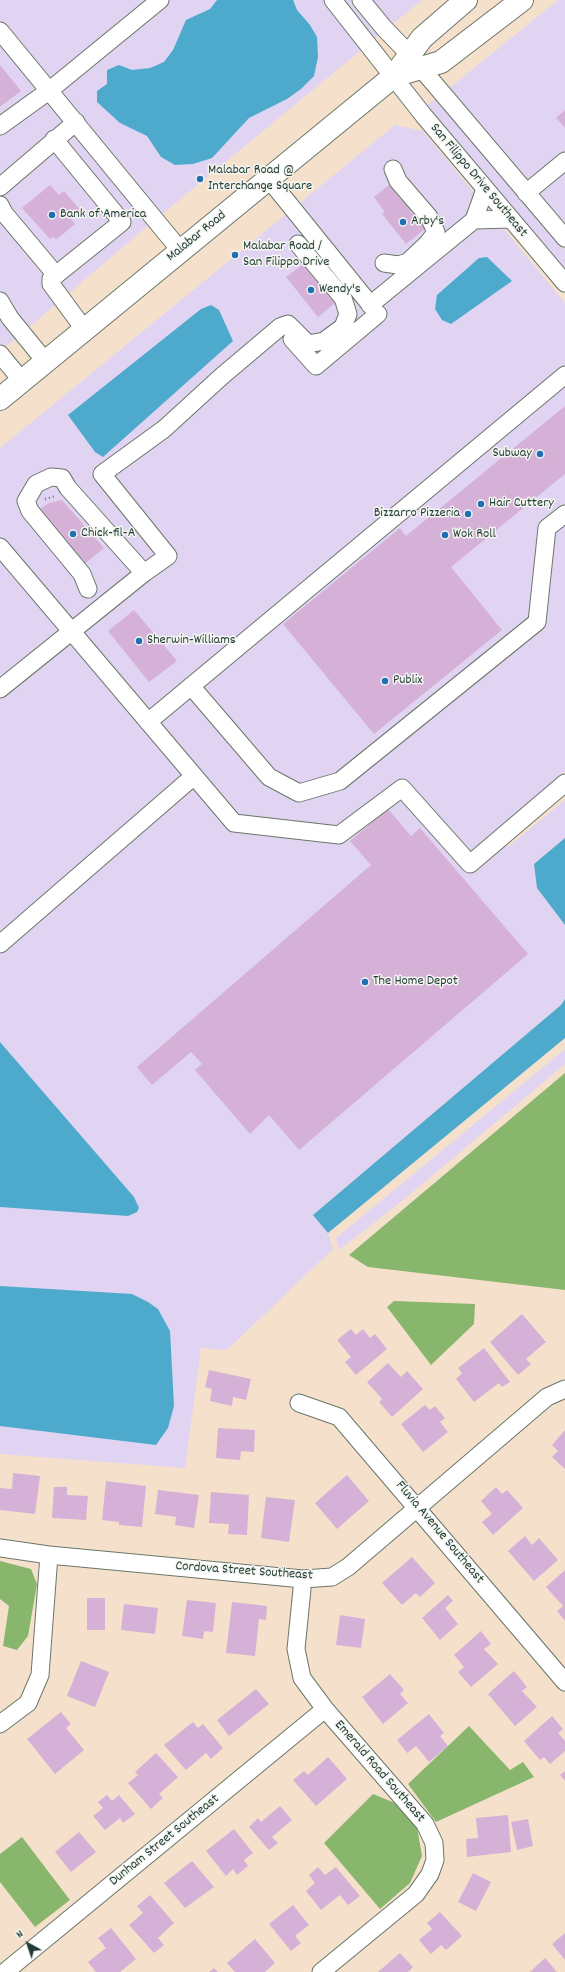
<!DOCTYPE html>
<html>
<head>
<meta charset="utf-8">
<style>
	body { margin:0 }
	#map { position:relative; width:565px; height:1972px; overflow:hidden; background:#f5e1cb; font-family:Dekko,sans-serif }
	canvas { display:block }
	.north { position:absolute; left:8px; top:1924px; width:40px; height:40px; -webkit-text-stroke:3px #f6f6f2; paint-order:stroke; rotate:320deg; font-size:11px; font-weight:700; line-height:16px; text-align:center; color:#1f3d34 }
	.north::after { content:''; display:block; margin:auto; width:14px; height:18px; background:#1f3d34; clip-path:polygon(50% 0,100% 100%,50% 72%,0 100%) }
</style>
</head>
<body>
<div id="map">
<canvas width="565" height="1972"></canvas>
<div class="north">N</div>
</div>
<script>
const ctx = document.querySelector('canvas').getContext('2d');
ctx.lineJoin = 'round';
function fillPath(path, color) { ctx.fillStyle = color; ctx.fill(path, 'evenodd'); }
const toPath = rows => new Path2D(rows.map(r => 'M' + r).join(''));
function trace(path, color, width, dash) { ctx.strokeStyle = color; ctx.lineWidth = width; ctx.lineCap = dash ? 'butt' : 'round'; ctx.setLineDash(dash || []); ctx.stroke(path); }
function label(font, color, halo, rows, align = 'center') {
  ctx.font = font + ' Dekko,sans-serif'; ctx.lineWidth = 3; ctx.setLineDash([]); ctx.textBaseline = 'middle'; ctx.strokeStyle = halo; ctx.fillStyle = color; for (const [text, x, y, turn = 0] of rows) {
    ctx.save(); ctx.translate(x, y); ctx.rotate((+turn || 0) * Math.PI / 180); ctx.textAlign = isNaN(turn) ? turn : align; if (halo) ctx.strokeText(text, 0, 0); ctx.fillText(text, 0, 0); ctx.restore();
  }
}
const built = toPath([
	[0,0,422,0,143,230,0,352],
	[558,0,565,0,565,226,448,89],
	[437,98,565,249,565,272,426,106],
	[395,125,423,131,565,303,565,771,498,829,508,847,565,800,565,838,534,864,537,888,565,925,565,999,561,1005,313,1215,328,1233,333,1249,227,1350,201,1348,185,1468,0,1454,0,448],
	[565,1049,565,1064,402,1201,339,1250,336,1238]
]);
const forest = toPath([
	[565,1073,565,1290,368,1267,349,1255],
	[394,1301,475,1304,474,1324,431,1365,387,1307],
	[0,1561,31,1569,37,1584,28,1636,17,1650,3,1646,9,1606,0,1599],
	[469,1726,510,1770,523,1762,534,1777,436,1822,408,1784],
	[373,1794,395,1803,417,1827,422,1856,410,1883,380,1909,324,1843],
	[22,1837,70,1900,35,1927,0,1882,0,1854]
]);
const water = toPath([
	[217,0,293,0,297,10,310,25,317,37,318,57,314,76,301,89,287,99,249,118,212,158,193,164,175,165,161,157,147,136,120,123,97,102,97,91,107,84,107,70,119,65,132,70,150,68,164,62,173,50,186,20,210,9],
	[487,257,512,281,451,324,442,320,435,309,437,295,479,258],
	[211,305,219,310,233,341,103,457,95,452,68,415,201,309],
	[565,838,565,925,537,888,534,864],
	[565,999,565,1038,328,1233,313,1215,561,1005],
	[0,1042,134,1197,139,1208,137,1212,128,1216,0,1207],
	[0,1286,132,1294,148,1302,158,1309,170,1331,174,1406,168,1428,156,1445,0,1426]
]);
const building = toPath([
	[0,65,21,91,0,107],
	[565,110,565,128,556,118],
	[50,185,59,195,64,191,81,211,71,219,75,224,57,239,52,237,50,239,22,208],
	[389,185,401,200,404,198,413,209,410,211,425,229,406,244,382,214,385,212,374,197],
	[303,264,335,303,318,317,286,277],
	[565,406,565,474,451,567,502,630,374,734,283,624,400,528,406,536],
	[62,500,104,548,83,565,36,511,49,503],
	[134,610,177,661,149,682,108,631],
	[388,809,411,836,420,828,528,954,299,1150,269,1115,250,1134,195,1070,202,1064,191,1052,152,1085,137,1067,371,865,350,841],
	[522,1314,546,1342,526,1359,531,1364,518,1375,490,1342],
	[351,1329,356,1335,363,1329,370,1338,375,1334,387,1349,356,1375,345,1362,351,1357,337,1340],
	[484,1348,510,1382,502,1387,499,1383,474,1402,456,1379,462,1373,458,1368],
	[388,1363,401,1377,407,1371,423,1389,392,1417,379,1402,382,1399,367,1382],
	[209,1370,251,1379,246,1400,233,1397,232,1406,210,1401,212,1389,205,1387],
	[425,1405,430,1410,435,1406,445,1418,440,1422,448,1432,423,1452,401,1424],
	[218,1428,255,1430,254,1452,241,1451,240,1460,216,1458],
	[565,1430,565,1469,552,1457,558,1451,552,1445],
	[13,1473,40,1476,35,1514,0,1510,0,1488,12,1489],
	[347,1475,369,1501,337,1529,315,1503],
	[106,1481,146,1486,142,1527,119,1525,119,1522,102,1520],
	[54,1487,67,1487,67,1495,88,1496,86,1520,52,1518],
	[496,1487,502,1494,507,1490,523,1508,493,1535,482,1522,492,1514,481,1501],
	[158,1490,199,1495,194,1528,175,1525,176,1517,155,1514],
	[211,1492,249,1495,247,1535,228,1534,229,1524,209,1523],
	[266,1497,295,1500,289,1542,261,1538],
	[525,1536,532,1545,539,1538,558,1560,534,1581,508,1551],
	[412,1557,435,1583,420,1597,416,1593,402,1605,382,1583],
	[565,1570,565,1621,557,1611,563,1606,546,1587],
	[448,1595,453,1601,445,1608,458,1624,440,1640,422,1618],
	[87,1598,105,1598,105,1630,87,1630],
	[187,1600,216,1603,213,1632,204,1631,203,1639,182,1636],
	[232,1602,267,1606,266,1620,259,1619,255,1656,226,1653],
	[124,1604,158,1608,155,1634,121,1630],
	[340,1615,365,1619,361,1648,336,1645],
	[481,1631,491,1644,484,1649,498,1664,471,1687,458,1672,464,1667,454,1655],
	[81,1661,109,1672,95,1707,67,1696],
	[514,1671,527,1687,522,1691,537,1707,515,1726,488,1694],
	[390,1674,404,1690,400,1694,408,1703,383,1724,362,1697],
	[256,1689,269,1704,229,1736,217,1720],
	[61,1712,71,1724,66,1728,84,1750,55,1774,27,1739],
	[429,1714,444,1733,440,1736,448,1746,429,1762,416,1746,407,1753,397,1740],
	[552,1716,563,1729,558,1733,565,1741,565,1751,550,1764,544,1757,540,1760,524,1741],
	[193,1722,198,1728,203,1724,223,1748,211,1759,206,1753,186,1770,164,1745],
	[156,1753,178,1777,159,1794,163,1798,151,1809,128,1783,138,1775,135,1772],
	[328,1757,347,1779,316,1806,293,1780,304,1771,308,1775],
	[565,1771,565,1781,560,1775],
	[107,1795,112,1801,119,1795,135,1814,123,1823,120,1818,105,1830,93,1816,103,1808,98,1802],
	[280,1806,292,1820,272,1837,278,1843,269,1850,249,1827,258,1818,261,1822],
	[508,1815,511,1852,467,1857,466,1839,478,1838,476,1818],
	[528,1819,533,1846,517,1850,511,1822],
	[234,1829,253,1853,244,1860,248,1866,237,1875,233,1869,226,1876,206,1851],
	[79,1832,96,1852,71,1872,55,1852],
	[192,1861,214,1887,185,1908,164,1883],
	[318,1867,325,1875,336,1867,360,1896,348,1905,340,1895,321,1910,306,1891,315,1883,309,1875],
	[473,1873,491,1882,476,1911,458,1902],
	[150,1895,174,1923,158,1938,164,1945,154,1953,129,1925,143,1913,137,1906],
	[293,1905,309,1925,295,1936,301,1943,291,1951,269,1924],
	[440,1912,462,1936,446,1950,441,1945,431,1954,419,1940,432,1929,427,1923],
	[111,1928,136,1959,120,1972,96,1972,88,1962,106,1948,98,1938],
	[565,1933,565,1960,552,1944],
	[255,1939,275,1963,265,1972,235,1972,227,1963],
	[400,1953,413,1967,408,1972,378,1972],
	[545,1958,557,1972,530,1972],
	[214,1968,218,1972,209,1972]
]);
const path = toPath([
	[45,499,56,496]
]);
const minor = toPath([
	[333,0,424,116,565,283],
	[361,0,384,28,409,54,565,238],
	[0,31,180,250],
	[0,126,50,90,160,0],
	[54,139,122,222,51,279,51,284,84,329],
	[268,178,373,308],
	[0,187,76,122],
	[526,193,565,161],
	[0,205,4,213,56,275],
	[474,220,510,219],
	[384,263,398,265,408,262,428,243,436,232,429,217,398,181,393,169],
	[0,301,10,318,45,361],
	[370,305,474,220,485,189],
	[292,339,316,366,378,314],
	[0,354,22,381],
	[0,547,234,823,339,835,402,788,470,864,565,783],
	[88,589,82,574,30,511,26,501,36,484,51,477,62,478,68,488,144,573],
	[191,686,269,777,299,793,340,781,537,622,547,528,565,514],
	[0,689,144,573,168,556,102,474,164,429,222,376,280,327,288,324,308,344,324,341,343,327,348,314,343,298,298,244],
	[148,722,565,375],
	[0,944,194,776],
	[299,1403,339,1417,565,1682],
	[0,1548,49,1555,303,1579,332,1577,348,1567,547,1397,565,1389],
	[303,1579,296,1649,302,1678,325,1709,425,1824,434,1843,435,1860,430,1874,416,1894,321,1972],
	[0,1724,28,1703,40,1675,49,1555],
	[5,1972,325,1709]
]);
const major = toPath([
	[394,76,441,62,522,0],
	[0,399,394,76,422,38,466,0]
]);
const markers = [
	[200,179,4,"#1f6fb2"],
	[52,215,4,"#1f6fb2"],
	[403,222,4,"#1f6fb2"],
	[235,255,4,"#1f6fb2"],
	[311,290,4,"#1f6fb2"],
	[540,454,4,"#1f6fb2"],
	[481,504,4,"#1f6fb2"],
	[468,514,4,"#1f6fb2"],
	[73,534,4,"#1f6fb2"],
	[445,535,4,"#1f6fb2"],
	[139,641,4,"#1f6fb2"],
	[385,681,4,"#1f6fb2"],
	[365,982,4,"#1f6fb2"]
];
const poiNames = [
	["Malabar Road @",208,171],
	["Interchange Square",208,187],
	["Bank of America",60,215],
	["Arby's",411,222],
	["Malabar Road /",243,247],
	["San Filippo Drive",243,263],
	["Wendy's",319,290],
	["Subway",532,454,"right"],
	["Hair Cuttery",489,504],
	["Bizzarro Pizzeria",460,514,"right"],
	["Chick-fil-A",81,534],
	["Wok Roll",453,535],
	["Sherwin-Williams",147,641],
	["Publix",393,681],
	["The Home Depot",373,982]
];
const streetNames = [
	["San Filippo Drive Southeast",478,181,50],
	["Malabar Road",197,237,-39],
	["Fluvia Avenue Southeast",439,1533,50],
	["Cordova Street Southeast",244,1572,4],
	["Emerald Road Southeast",379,1772,49],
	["Dunham Street Southeast",165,1841,-39]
];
fillPath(built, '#e1d4f3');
fillPath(forest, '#89b66d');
fillPath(water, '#4daacc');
fillPath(building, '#d5b1d7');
trace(minor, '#6a7669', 19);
trace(major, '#6a7669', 24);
trace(path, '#6a7669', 2.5, [1, 3]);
trace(minor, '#fff', 17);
trace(major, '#fff', 22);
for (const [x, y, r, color] of markers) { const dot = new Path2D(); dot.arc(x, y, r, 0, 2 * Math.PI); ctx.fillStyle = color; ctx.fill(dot); trace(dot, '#f6f6f2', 1.5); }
label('14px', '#1f3d34', '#f6f6f2', poiNames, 'left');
label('14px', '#1f3d34', '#f6f6f2', streetNames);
</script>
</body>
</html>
